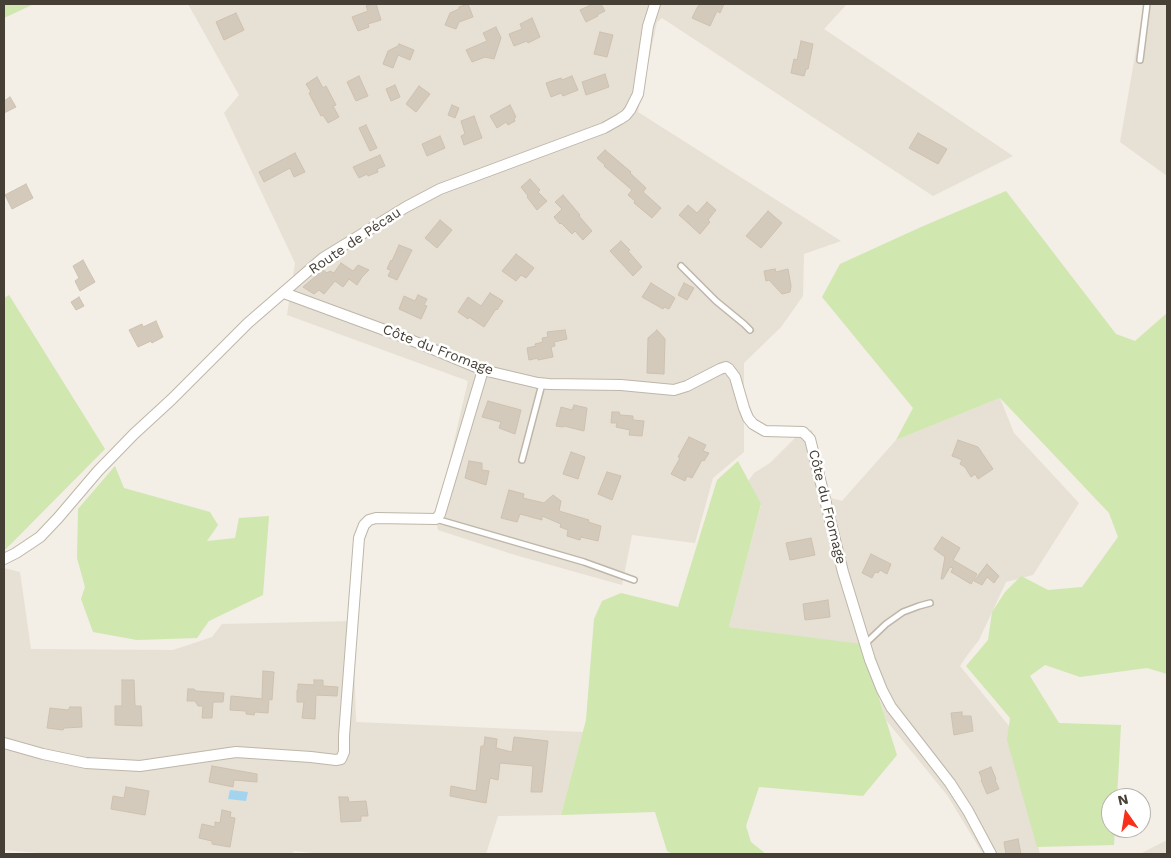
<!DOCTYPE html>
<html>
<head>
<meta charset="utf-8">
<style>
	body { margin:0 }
	#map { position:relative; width:1171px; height:858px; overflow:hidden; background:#f3eee6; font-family:"Work Sans",sans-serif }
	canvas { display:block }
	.frame { position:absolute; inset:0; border:5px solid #463f35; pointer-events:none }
	.north { position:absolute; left:1101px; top:788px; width:50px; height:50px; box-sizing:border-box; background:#fff; border:1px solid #b5b2ae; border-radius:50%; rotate:347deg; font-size:14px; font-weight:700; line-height:20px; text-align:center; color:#463f35 }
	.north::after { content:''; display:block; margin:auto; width:18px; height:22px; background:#f82f19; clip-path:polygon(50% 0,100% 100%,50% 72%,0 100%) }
</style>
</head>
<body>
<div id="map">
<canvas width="1171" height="858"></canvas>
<div class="frame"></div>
<div class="north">N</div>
</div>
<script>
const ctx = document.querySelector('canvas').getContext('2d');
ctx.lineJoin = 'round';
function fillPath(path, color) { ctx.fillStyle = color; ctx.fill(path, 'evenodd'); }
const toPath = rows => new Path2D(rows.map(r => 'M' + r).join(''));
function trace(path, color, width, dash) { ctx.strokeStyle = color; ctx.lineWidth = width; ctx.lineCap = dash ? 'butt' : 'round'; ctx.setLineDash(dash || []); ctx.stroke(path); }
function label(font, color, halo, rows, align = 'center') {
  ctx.font = font + ' "Work Sans",sans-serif'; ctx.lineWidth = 5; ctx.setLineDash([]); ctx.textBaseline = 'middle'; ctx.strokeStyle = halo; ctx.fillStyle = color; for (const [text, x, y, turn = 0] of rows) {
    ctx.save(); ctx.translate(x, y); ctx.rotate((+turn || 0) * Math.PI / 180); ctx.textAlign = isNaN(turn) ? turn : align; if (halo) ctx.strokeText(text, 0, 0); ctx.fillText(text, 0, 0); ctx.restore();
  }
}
const residential = toPath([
	[188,4,847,4,824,29,1013,156,933,196,662,18,657,22,638,112,841,241,804,254,803,296,781,327,744,363,744,452,713,478,695,543,632,535,622,585,515,555,438,530,436,519,468,381,287,315,295,263,224,113,239,95],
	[1144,4,1167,4,1167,176,1120,142],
	[1000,398,1014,433,1079,503,1033,575,1006,582,979,640,968,654,960,666,1009,726,1040,854,983,854,947,795,886,720,865,645,729,627,761,505,741,491,754,473,770,463,799,434,812,430,831,498,842,501,896,440],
	[4,568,20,572,31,649,173,650,212,637,222,624,353,621,356,722,583,732,561,815,498,816,486,854,324,854,294,851,292,854,52,854,4,850],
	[1167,840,1167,854,1140,854]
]);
const green = toPath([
	[4,4,34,4,4,18],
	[1006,191,1116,334,1135,341,1167,313,1167,674,1147,668,1080,677,1045,665,1030,676,1059,723,1121,725,1117,798,1111,798,1111,828,1115,828,1114,845,1037,847,1007,740,1010,718,966,666,988,640,992,612,1005,592,1021,576,1048,590,1082,587,1118,537,1109,513,1000,398,896,440,913,408,822,297,840,264,921,227],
	[9,295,105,449,4,551,4,298],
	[738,461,761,504,729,627,862,644,897,755,863,796,759,787,746,826,751,842,766,854,672,854,667,851,655,812,561,815,586,720,594,619,602,601,621,593,678,607,717,480],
	[115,466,124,488,210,512,218,525,207,541,235,538,239,518,269,516,263,595,209,621,197,638,137,640,93,632,81,599,85,587,77,558,78,509]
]);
const water = toPath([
	[230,790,248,792,246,801,228,799]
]);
const building = toPath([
	[372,4,376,4,381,20,368,24,369,27,358,31,352,17,368,11,366,6,372,4],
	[468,4,473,17,459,22,456,29,445,25,450,13,459,9,459,7,468,4],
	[593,4,601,4,605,11,597,15,598,16,586,22,580,10,593,4],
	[700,4,724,4,720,13,717,11,710,26,692,18,698,6,699,6,700,4],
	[236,13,244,30,224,40,216,22,236,13],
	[532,18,540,37,528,43,527,41,514,46,509,34,522,29,520,24,532,18],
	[496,27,501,38,494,59,485,57,472,62,466,50,487,41,483,33,496,27],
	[600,32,613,35,607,57,594,54,600,32],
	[801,41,813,44,808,69,806,69,804,76,791,73,794,59,797,60,801,41],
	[399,44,414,50,410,60,398,55,393,68,383,64,388,51,398,46,399,44],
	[605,74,609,87,586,95,582,82,605,74],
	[359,76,368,96,356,101,347,82,359,76],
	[572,76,578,90,563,96,561,93,551,97,546,83,561,78,562,80,572,76],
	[317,77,323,88,326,86,336,105,333,106,339,117,328,123,323,115,321,116,312,99,309,93,311,92,306,84,317,77],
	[395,85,400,97,391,101,386,89,395,85],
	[419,86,430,94,416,112,406,104,419,86],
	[10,97,16,107,4,113,4,101,10,97],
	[452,105,459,108,455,118,448,115,452,105],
	[510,105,516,117,514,118,515,121,508,125,506,122,497,128,490,116,510,105],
	[474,116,482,138,464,145,461,136,465,134,461,121,474,116],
	[366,125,377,148,370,151,359,128,366,125],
	[918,133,947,149,938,164,909,148,918,133],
	[440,136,445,148,427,156,422,144,440,136],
	[605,150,631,172,630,173,646,188,643,192,661,208,652,218,634,203,635,201,628,195,632,190,604,166,605,165,597,158,605,150],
	[295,153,305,172,294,177,290,168,264,182,259,172,295,153],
	[380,155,385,166,377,169,378,172,368,176,367,174,359,178,353,167,380,155],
	[530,179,540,190,538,192,547,201,537,210,527,197,528,196,521,187,530,179],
	[26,184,33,198,12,209,5,195,26,184],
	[563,195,580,215,579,216,592,231,583,240,575,231,572,234,561,223,560,224,554,217,562,209,555,202,563,195],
	[707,202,716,210,708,220,710,222,700,234,679,215,688,205,697,213,707,202],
	[768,211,782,223,761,248,746,236,768,211],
	[440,220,452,230,437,248,425,238,440,220],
	[621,241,630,250,628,251,642,267,633,276,610,251,621,241],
	[399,245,412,250,397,280,388,276,391,270,387,269,391,260,392,261,399,245],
	[516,254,534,268,526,278,521,275,516,281,502,271,516,254],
	[83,260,95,282,80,291,75,281,79,278,73,266,83,260],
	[341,263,353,271,358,265,369,270,362,277,357,285,349,279,343,287,335,281,324,294,319,290,314,294,303,287,323,270,327,273,330,271,334,273,341,263],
	[775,269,776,272,788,269,791,286,790,292,782,294,769,280,766,281,764,271,775,269],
	[651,283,675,298,669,309,664,307,663,309,642,297,651,283],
	[684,283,694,288,687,300,678,295,684,283],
	[490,293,503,301,497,310,496,309,484,327,469,317,468,319,458,312,468,297,481,306,490,293],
	[418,295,427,299,424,305,427,306,421,319,399,309,404,296,415,301,418,295],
	[79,297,84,306,76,310,71,302,79,297],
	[156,321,163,337,152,343,151,341,138,347,129,330,142,324,143,327,156,321],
	[565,330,567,339,554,342,555,346,551,347,553,357,538,360,538,358,529,360,527,348,536,346,535,344,543,342,542,338,548,337,547,332,565,330],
	[657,330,665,339,664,374,647,373,648,338,657,330],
	[488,401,521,410,515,434,499,428,501,422,482,417,488,401],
	[574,405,587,408,584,431,564,426,563,427,556,426,561,407,572,410,574,405],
	[612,412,619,412,620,415,633,416,633,420,644,421,642,436,629,435,630,430,616,427,617,423,611,423,612,412],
	[689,437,706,445,703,451,709,453,704,461,702,460,692,478,687,476,685,481,671,474,680,458,678,457,689,437],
	[958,440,978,447,993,469,978,479,975,474,971,477,965,467,960,464,962,460,952,456,958,440],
	[571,452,585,457,578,479,563,474,571,452],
	[469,461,482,463,482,470,489,471,486,485,465,478,469,461],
	[607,472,621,476,612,500,598,494,607,472],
	[509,490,524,494,523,498,544,503,553,495,561,501,559,511,589,520,588,522,601,526,598,541,581,537,580,540,567,536,568,530,560,527,561,524,542,516,542,520,520,514,517,522,501,518,509,490],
	[942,537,960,548,953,560,977,574,971,584,951,572,953,568,950,567,943,579,941,579,945,557,934,549,942,537],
	[811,538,815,555,790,560,786,543,811,538],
	[871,554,891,564,887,574,880,570,878,573,875,572,872,578,862,573,871,554],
	[987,564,999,576,994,583,987,577,982,585,974,581,987,564],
	[828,600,830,617,805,620,803,604,828,600],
	[263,671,274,672,272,700,269,699,268,713,255,712,254,715,246,714,246,711,230,710,231,696,263,699,262,698,263,671],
	[122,680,134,680,135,706,141,706,142,726,115,725,115,706,122,706,122,680],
	[314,680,323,680,323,686,338,687,337,696,316,695,315,719,302,718,304,702,297,702,297,690,298,690,298,684,314,685,314,680],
	[188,689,194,689,196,691,224,693,223,702,213,702,212,718,202,718,203,706,198,706,195,701,187,701,188,689],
	[70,707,81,707,82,727,64,728,63,730,47,728,50,708,68,710,70,707],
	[962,712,962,716,971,716,973,731,954,735,951,713,962,712],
	[485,737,497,739,496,748,512,752,514,737,548,741,542,792,531,792,533,766,500,763,498,780,490,778,486,803,450,796,451,786,476,791,481,746,484,746,485,737],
	[212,766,257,774,257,782,234,780,233,787,209,782,212,766],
	[991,767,996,779,995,780,999,789,987,794,981,780,982,779,979,772,991,767],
	[126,787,149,791,145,815,111,809,113,796,124,798,126,787],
	[339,797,348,797,349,802,366,801,368,816,361,816,361,821,341,822,339,797],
	[222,810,231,812,230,817,235,818,230,847,212,844,212,841,199,838,202,824,215,827,215,822,220,823,222,810],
	[1018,839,1021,854,1006,854,1004,842,1018,839]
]);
const service = toPath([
	[1140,60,1147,4],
	[681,266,716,301,744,324,750,330],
	[522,460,542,384],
	[436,519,584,562,634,580],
	[865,644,886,624,903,612,919,606,930,603]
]);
const minor = toPath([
	[284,293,401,336,483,370,538,383,549,384,621,385,674,390,687,386,720,369,726,367,729,369,735,377,744,408,748,418,753,424,765,431,803,432,810,439,843,572,870,660,882,690,891,707,950,783,968,811,991,854],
	[4,559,16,553,40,537,58,518,98,471,134,434,172,399,248,323,323,258,406,207,440,189,604,128,620,119,626,115,630,110,638,94,648,26,655,4],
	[4,743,43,754,86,763,140,766,236,752,311,757,336,760,341,759,344,752,344,736,359,538,364,525,369,520,376,518,436,519,440,514,483,370]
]);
const streetNames = [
	["Route de Pécau",355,241,-34],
	["Côte du Fromage",438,350,21],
	["Côte du Fromage",827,507,76]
];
fillPath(residential, '#e7e0d4');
fillPath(green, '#d0e7af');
fillPath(water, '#a3d4ef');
fillPath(building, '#d4cabc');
trace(building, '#cfc1af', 1);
trace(service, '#beb6a9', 8);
trace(minor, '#beb6a9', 12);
trace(service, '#fff', 5);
trace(minor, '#fff', 10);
label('14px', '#463f35', '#fff', streetNames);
</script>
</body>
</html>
